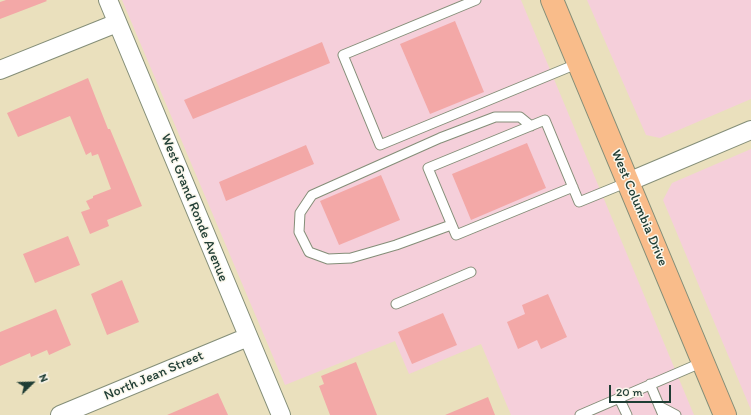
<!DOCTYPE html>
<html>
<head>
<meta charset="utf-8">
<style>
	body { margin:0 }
	#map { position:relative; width:751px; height:415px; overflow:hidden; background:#eae0bd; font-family:Itim,sans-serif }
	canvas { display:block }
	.north { position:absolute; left:12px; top:363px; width:40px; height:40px; -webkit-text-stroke:3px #fbf7ec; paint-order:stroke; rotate:67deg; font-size:11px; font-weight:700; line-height:16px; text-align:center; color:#1f3d34 }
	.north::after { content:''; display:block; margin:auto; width:14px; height:18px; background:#1f3d34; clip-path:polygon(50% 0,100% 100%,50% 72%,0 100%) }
	.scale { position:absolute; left:609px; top:385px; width:62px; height:18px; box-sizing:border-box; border:2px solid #1f3d34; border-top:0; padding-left:5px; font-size:12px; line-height:14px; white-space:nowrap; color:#1f3d34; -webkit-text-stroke:3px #fbf7ec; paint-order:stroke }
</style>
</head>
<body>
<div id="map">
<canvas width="751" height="415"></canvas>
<div class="north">N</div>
<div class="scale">20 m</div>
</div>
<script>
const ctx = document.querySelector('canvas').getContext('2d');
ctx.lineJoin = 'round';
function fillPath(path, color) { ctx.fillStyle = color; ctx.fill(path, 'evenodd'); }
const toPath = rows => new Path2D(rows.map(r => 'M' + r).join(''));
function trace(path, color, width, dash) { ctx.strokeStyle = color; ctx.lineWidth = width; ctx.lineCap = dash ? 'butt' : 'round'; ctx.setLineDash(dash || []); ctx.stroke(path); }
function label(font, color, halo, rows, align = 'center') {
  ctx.font = font + ' Itim,sans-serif'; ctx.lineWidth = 3; ctx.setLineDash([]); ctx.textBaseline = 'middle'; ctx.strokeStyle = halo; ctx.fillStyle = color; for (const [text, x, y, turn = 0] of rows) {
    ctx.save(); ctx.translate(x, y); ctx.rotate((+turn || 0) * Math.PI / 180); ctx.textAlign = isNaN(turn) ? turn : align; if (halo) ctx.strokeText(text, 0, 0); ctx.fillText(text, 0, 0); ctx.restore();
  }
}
const built = toPath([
	[122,0,521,0,694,415,511,415,481,344,409,374,395,341,285,385],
	[587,0,751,0,751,99,660,138,646,135],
	[751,149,751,410,663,200,672,183]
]);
const building = toPath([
	[6,0,46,0,47,1,0,19,0,2],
	[455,21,484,92,430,114,400,44],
	[322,42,330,63,193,119,184,100],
	[88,78,108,129,110,129,142,206,107,220,109,226,90,234,81,212,90,209,86,201,93,198,93,196,111,189,98,154,92,156,91,152,86,155,70,116,18,137,7,113],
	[527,143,546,188,471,220,452,174],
	[306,145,314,164,226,201,219,182],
	[381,175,400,220,339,245,320,201],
	[68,236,80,265,35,283,23,254],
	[122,280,139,322,107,335,91,294],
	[548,294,567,337,541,349,537,340,518,349,507,322,525,314,522,305],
	[56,309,71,345,49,355,47,350,31,357,30,353,0,366,0,332],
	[443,313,457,345,412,364,398,332],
	[356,362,377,415,330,415,319,386,324,384,321,376],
	[218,393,228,415,167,415],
	[488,397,495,415,445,415]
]);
const service = toPath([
	[476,0,343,55,380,145,579,63],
	[573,187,456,235,428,168,545,120,579,202,628,182],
	[451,225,396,245,351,258,328,259,309,252,299,232,300,213,312,195,440,138,495,117,520,117,531,126],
	[396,304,471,272],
	[650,384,663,415],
	[619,398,627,415],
	[659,406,676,415],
	[580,415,703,362]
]);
const minor = toPath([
	[108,0,281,415],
	[0,70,117,23],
	[628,182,751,130],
	[60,415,248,337]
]);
const primary = toPath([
	[552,0,725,415]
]);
const streetNames = [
	["West Grand Ronde Avenue",194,208,68],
	["West Columbia Drive",639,208,67],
	["North Jean Street",154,376,-23]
];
fillPath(built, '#f5cfda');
fillPath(building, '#f3a8a7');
trace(service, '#848e78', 11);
trace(minor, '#848e78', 20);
trace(primary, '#848e78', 24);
trace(service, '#fff', 9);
trace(minor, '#fff', 18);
trace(primary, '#f9bc8a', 22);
label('14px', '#1f3d34', '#fbf7ec', streetNames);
</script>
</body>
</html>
